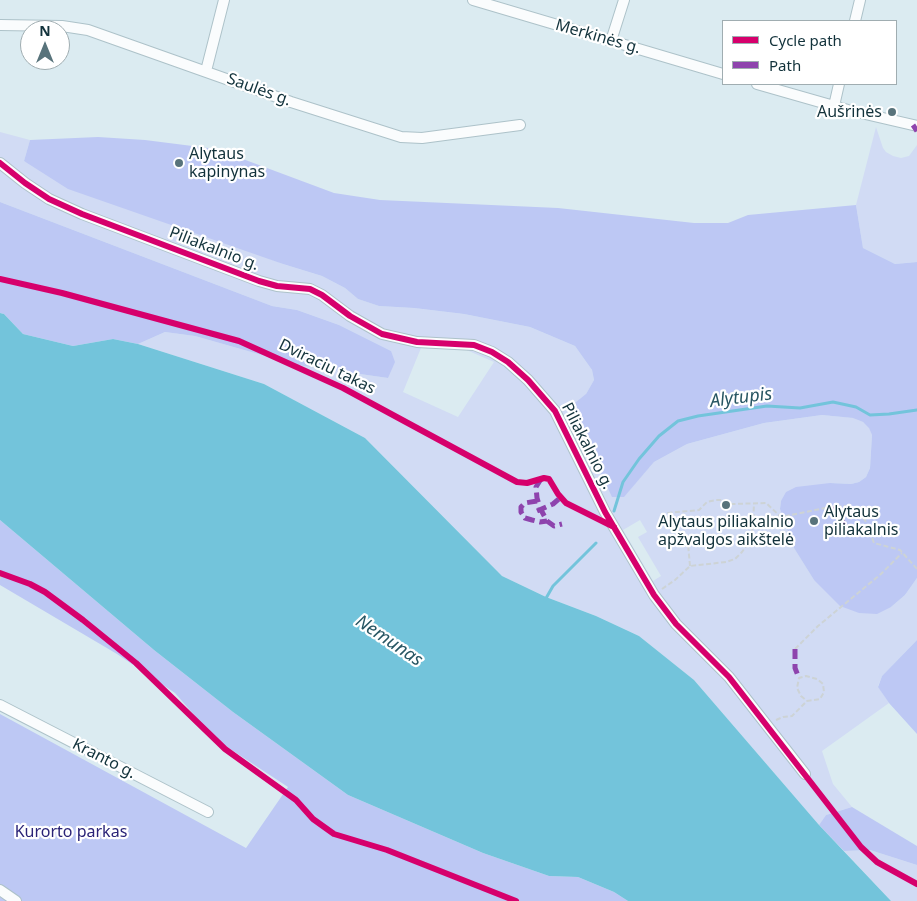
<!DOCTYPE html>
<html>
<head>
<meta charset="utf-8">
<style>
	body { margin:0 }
	#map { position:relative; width:917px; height:901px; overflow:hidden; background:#dbebf1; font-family:"Noto Sans",sans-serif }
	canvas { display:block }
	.legend { position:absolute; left:722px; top:20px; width:175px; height:65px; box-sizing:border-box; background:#fff; border:1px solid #a0adb1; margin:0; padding:6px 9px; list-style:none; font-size:15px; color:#12323b }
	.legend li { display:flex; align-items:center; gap:10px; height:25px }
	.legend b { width:25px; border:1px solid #a0adb1 }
	.north { position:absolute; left:20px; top:20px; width:50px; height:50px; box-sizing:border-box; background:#fff; border:1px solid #a0adb1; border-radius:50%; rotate:0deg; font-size:14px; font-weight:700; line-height:20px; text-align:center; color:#12323b }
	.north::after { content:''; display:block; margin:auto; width:18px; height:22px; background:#58737b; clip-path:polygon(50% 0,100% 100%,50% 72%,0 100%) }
</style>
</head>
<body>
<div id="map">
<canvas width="917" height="901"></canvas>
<ul class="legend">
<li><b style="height:6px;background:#d6006c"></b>Cycle path</li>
<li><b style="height:6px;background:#8e44ad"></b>Path</li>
</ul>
<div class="north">N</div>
</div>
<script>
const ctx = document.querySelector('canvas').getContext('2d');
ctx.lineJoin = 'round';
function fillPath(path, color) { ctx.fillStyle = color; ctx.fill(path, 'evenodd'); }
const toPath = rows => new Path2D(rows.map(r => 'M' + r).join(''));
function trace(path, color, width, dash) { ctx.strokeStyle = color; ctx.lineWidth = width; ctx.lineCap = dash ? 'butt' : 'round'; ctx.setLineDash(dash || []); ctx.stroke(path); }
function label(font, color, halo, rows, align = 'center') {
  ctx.font = font + ' "Noto Sans",sans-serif'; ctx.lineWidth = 4.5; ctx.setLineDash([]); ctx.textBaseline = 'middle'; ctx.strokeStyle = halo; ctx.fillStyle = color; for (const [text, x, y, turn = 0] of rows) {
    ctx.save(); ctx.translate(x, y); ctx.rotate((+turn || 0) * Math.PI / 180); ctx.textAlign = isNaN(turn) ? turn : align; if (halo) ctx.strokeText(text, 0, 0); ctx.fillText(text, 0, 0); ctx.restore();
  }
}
const green = toPath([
	[876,127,883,148,886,152,893,156,901,158,909,156,917,145,917,262,895,264,863,248,856,205],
	[0,132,30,140,24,161,283,264,322,276,345,288,358,299,379,306,414,308,464,314,530,327,575,346,592,370,594,380,586,394,624,496,654,462,687,444,764,423,822,415,854,418,863,422,869,427,872,435,870,468,866,477,859,482,851,484,830,483,781,501,780,509,794,548,814,580,891,607,905,595,917,578,917,640,882,676,878,686,889,703,822,751,833,784,852,807,826,815,819,825,694,680,639,636,596,616,546,597,502,576,365,438,264,384,138,344,165,332,195,336,297,365,388,378,391,351,339,325,297,310,272,306,0,202],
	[421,348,462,348,494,362,458,417,403,392],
	[640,520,647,532,638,537,661,576,653,581,623,530],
	[870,850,917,865,917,901,891,901,844,851]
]);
const forest = toPath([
	[98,137,145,140,216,149,334,193,380,200,558,208,694,223,728,223,748,215,856,205,863,248,895,264,917,262,917,578,905,595,891,607,877,614,859,613,840,606,814,580,794,548,780,509,781,501,786,492,796,487,830,483,851,484,859,482,866,477,870,468,872,435,869,428,863,422,853,418,822,415,764,423,687,444,654,462,624,497,612,497,570,407,586,394,594,380,592,370,575,346,530,327,464,314,414,308,379,306,358,299,345,288,322,276,283,264,68,189,24,161,30,140],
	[0,202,272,306,297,310,339,325,391,351,395,362,388,378,297,365,195,336,165,332,138,344,113,339,73,346,23,334,4,314,0,313],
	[0,520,154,650,233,712,348,795,483,853,549,876,578,877,614,892,628,901,0,901,0,714,246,848,288,787,215,739,175,693,117,654,0,585],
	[917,640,917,734,889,703,878,687,882,676],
	[852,807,917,846,917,865,870,850,844,851,819,825,826,815]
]);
const water = toPath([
	[0,313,4,314,23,334,73,346,113,339,138,344,264,384,365,438,502,576,546,597,596,616,639,636,694,680,819,825,891,901,628,901,614,892,578,877,549,876,483,853,348,795,233,712,154,650,0,520]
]);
const stream = toPath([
	[614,511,623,482,639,459,659,436,678,421,698,416,767,406,800,408,833,402,856,407,870,415,889,414,917,410],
	[545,600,553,586,596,543]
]);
const path = toPath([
	[690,566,688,544,668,521,668,513,699,510,707,502,716,500,722,500,732,504,766,503,781,517,825,508,845,506,865,520,874,543,900,550,917,569],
	[0,579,1,574],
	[662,589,675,580,690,566,726,562,735,559,742,552,748,543,753,527,754,503],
	[795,649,818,626,881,574,902,553],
	[776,720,783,717,792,716,807,701,820,699,824,692,823,684,817,679,806,676,799,678,797,688,801,696,807,701]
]);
const minor = toPath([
	[473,0,723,74],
	[855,21,860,0],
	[0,25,62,26,88,30,291,102,401,137,422,138,520,125],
	[611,41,624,0],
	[206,71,224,0],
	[757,84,848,110,917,126],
	[834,106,839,84],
	[0,163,25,183,49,199,82,214,259,281,277,286,310,289,322,295,350,316,382,334,417,342,474,345,492,352,508,362,528,380,555,411,605,512,654,595,676,624,729,677,805,774],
	[0,705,208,812],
	[0,890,16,901]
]);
const quiet = toPath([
	[913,125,917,131],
	[541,479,536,487,537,498,540,508,547,521,554,526,562,524],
	[537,501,525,503,521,507,521,512,525,518,532,520,540,522,547,521],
	[833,507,848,530],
	[537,511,553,504,561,497],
	[795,649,795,668,799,678]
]);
const cycleway = toPath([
	[0,163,25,183,49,199,82,214,259,281,277,286,310,289,322,295,350,316,382,334,417,342,474,345,492,352,508,362,528,380,555,411,605,512,654,595,676,624,729,677,861,847,877,862,917,884],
	[0,279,62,293,239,341,343,388,517,482,527,483,544,478,549,479,558,494,566,503,614,527],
	[0,573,30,584,45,592,83,620,136,663,225,749,296,800,313,819,334,834,387,850,516,901]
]);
const markers = [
	[892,112,5,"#58737b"],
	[179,163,5,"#58737b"],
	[726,505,5,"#58737b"],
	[814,521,5,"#58737b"]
];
const streetNames = [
	["Merkinės g.",598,37,16],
	["Saulės g.",259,90,20],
	["Piliakalnio g.",214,249,21],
	["Dviraciu takas",327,367,26],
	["Piliakalnio g.",587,446,63],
	["Kranto g.",104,759,27]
];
const poiNames = [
	["Aušrinės",882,112,"right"],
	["Alytaus",189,154],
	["kapinynas",189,172],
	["Alytaus",824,512],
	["piliakalnis",824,530],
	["Alytaus piliakalnio",726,522,"center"],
	["apžvalgos aikštelė",726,540,"center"]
];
const parkNames = [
	["Kurorto parkas",71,832]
];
const waterNames = [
	["Alytupis",741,398,-7],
	["Nemunas",389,641,34]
];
fillPath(green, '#d1dbf4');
fillPath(forest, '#bdc8f4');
fillPath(water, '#73c4db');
trace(stream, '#73c4db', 3);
trace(minor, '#adc2c9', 12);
trace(path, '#cdd3d5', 2, [5, 2.5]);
trace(minor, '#fafcfd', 10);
trace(quiet, '#8e44ad', 5, [10, 5]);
trace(cycleway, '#d6006c', 6);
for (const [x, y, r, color] of markers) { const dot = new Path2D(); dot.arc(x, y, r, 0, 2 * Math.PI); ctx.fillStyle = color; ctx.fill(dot); trace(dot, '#fff', 2); }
label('16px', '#12323b', '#fff', streetNames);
label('16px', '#12323b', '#fff', poiNames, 'left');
label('16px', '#2a2377', '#fff', parkNames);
label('italic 18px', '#285663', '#fff', waterNames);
</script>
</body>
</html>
